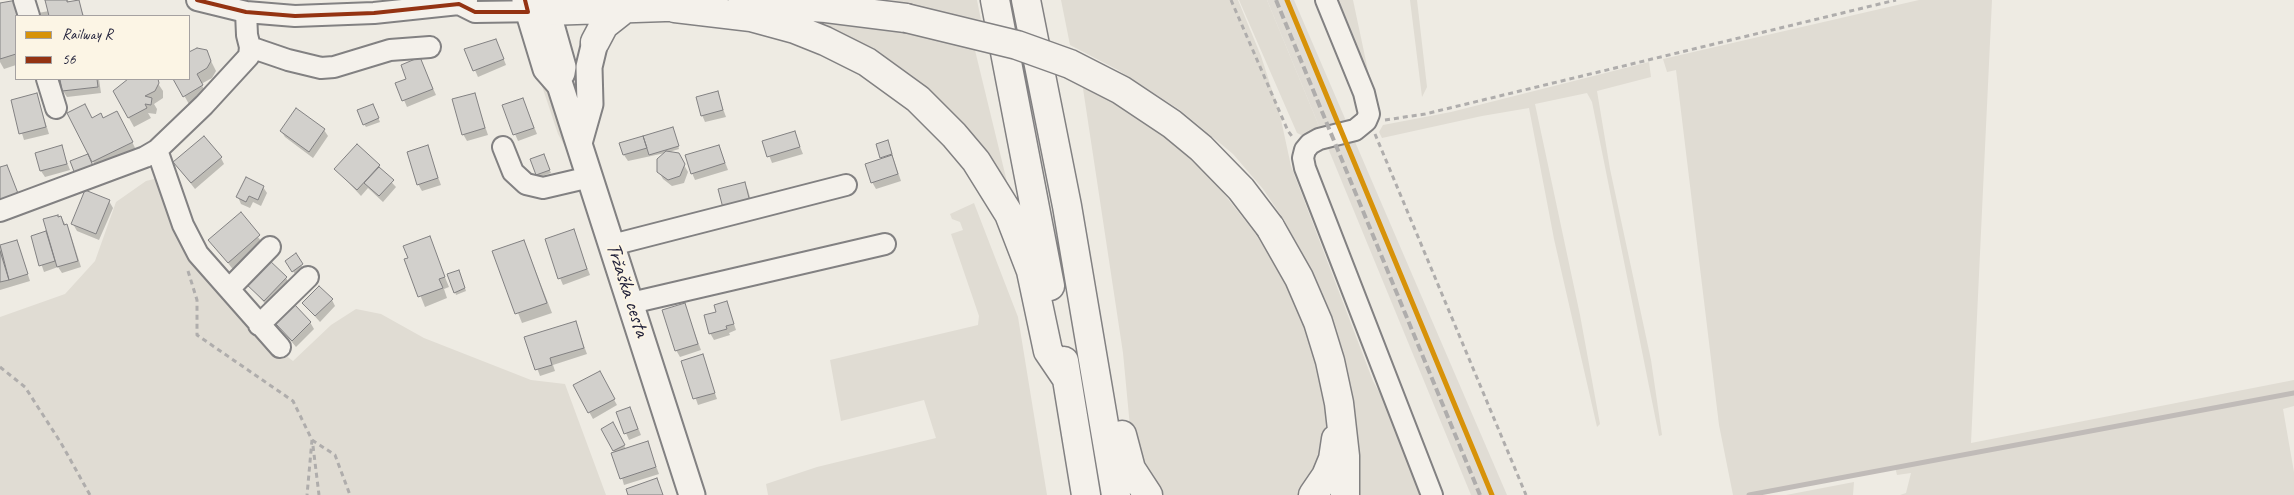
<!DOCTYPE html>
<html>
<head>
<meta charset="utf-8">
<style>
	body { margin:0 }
	#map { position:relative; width:2294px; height:495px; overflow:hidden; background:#eeebe3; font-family:Caveat,sans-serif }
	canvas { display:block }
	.legend { position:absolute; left:15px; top:15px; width:175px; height:65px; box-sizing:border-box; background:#fcf5e5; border:1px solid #a5a1a1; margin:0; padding:6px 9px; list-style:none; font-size:15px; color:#22223b }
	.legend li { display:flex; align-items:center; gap:10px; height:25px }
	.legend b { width:25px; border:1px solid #a5a1a1 }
</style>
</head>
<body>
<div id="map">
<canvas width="2294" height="495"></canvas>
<ul class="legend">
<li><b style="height:6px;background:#d79209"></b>Railway R</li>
<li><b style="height:6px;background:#943312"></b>56</li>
</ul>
</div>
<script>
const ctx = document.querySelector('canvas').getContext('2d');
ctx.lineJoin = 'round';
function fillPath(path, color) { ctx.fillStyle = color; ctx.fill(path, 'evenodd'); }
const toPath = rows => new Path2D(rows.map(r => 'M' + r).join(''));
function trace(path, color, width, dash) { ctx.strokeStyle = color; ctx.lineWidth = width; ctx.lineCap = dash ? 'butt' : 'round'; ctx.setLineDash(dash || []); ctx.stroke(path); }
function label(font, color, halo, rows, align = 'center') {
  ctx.font = font + ' Caveat,sans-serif'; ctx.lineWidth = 4; ctx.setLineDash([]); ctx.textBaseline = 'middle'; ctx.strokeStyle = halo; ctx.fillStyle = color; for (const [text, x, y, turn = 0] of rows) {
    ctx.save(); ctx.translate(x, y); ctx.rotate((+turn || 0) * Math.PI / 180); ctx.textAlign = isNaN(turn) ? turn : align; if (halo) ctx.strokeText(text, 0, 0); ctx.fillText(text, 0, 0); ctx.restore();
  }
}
const built = toPath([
	[1267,0,1294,0,1507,495,1471,495]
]);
const green = toPath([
	[840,0,977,0,981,20,898,3,897,7],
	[1061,0,1238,0,1261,56,1280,115,1291,166,1373,381,1391,414,1421,495,1353,495,1343,363,1332,316,1312,271,1284,220,1263,189,1233,154,1180,110,1118,70,1070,45],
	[1239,0,1267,0,1321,131,1305,137,1297,133],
	[1335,0,1353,0,1374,99,1380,113,1374,114],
	[1410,0,1417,0,1427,87,1422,97],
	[1919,0,1992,0,1971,443,2294,380,2294,406,2283,409,2294,472,2294,495,1900,495,1906,493,1911,473,1897,475,1895,467,1749,495,1733,495,1719,425,1676,70,1667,72,1663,59],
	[801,17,843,17,973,42,1008,186,984,152,946,108,908,74,876,49],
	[538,61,560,120,570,156,558,134,540,80],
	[1649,62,1651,77,1597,91,1610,169,1651,360,1662,435,1659,436,1592,102,1587,93,1535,104,1580,315,1600,424,1597,427,1554,239,1529,108,1482,116,1382,138,1379,132,1383,125,1451,112],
	[1082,82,1165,136,1213,180,1255,233,1284,280,1305,320,1320,369,1326,410,1326,435,1322,455,1300,495,1164,495,1147,474,1132,448,1123,353],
	[158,178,262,337,293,361,331,325,356,309,381,314,424,338,531,380,565,384,606,495,0,495,0,317,65,294,95,261,116,202,146,181],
	[974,203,1018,317,1047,495,768,495,766,484,817,467,936,438,924,400,841,421,830,360,978,325,979,316,951,234,963,230,960,222,952,219,950,214],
	[1854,482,1853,495,1786,495]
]);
const shadow = toPath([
	[46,0,68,0,69,3,78,1,84,16,39,16,38,13,49,11],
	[0,5,23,16,16,16,16,65,4,69,0,62],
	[479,44,480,47,499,47,506,65,478,77,466,50],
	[197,49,206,51,216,71,212,78,201,84,208,96,190,106,175,79,189,79,189,54],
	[420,59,436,95,407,107,397,84,408,79],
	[62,79,99,79,101,93,67,97,63,91],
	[137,79,155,79,163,91,163,98,154,104,157,109,156,114,148,113,151,118,134,127,114,91],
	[717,92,726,117,705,122,702,115],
	[474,94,488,135,467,141,463,134],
	[37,95,49,134,24,140,12,101],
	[523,99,537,134,518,141,503,106],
	[374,108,380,122,366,127,364,124],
	[296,110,324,130,328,136,313,158,285,137,281,131],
	[92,119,123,123,137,152,99,172,91,158,71,162,89,154],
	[674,131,679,149,669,152,678,154,688,172,684,183,672,186,663,179,659,172,665,153,628,161,624,155,621,144],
	[794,132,803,154,772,163,764,142],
	[889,145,901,181,876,189,872,182],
	[357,146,396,187,383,202,368,188,361,196,336,169],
	[719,146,728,170,695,180,692,173],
	[61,147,70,170,45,177,41,171],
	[427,147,441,185,422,191,418,184],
	[221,158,224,164,195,189,174,162],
	[545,158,551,173,539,177,537,174],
	[744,183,748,190,753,208,720,190],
	[263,187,267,193,261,206,253,202,250,208,241,204,238,197],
	[109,201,113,208,99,240,77,231,73,224],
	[240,214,265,246,235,272,210,240],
	[61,217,70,232,81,267,62,273,58,267,44,272,32,237,48,232],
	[573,231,590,275,563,285,560,278],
	[429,238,449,287,444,289,447,298,425,307,406,260],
	[17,241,30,281,0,290,0,246],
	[524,241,552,313,522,323,494,252],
	[295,255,303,268,295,274,286,261],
	[460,274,466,291,456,295,455,292],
	[286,278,290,284,268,307,247,283],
	[332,300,335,306,320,322,304,304],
	[727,303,736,330,729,333,730,335,714,340,710,333,717,313],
	[684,304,701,350,680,357,676,350],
	[310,322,314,329,296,347,277,324],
	[575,322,587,354,553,365,555,371,540,376,526,338],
	[702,356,717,399,698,405,683,362],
	[599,373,617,405,593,419,575,386],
	[633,415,641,435,629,440,626,433],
	[612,424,626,449,647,442,659,474,624,485,615,453,603,429]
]);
const stream = toPath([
	[1749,495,2294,393]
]);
const building = toPath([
	[17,0,21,16,16,16,16,54,0,59,0,3,17,0],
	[45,0,67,0,67,2,79,0,83,16,49,16,45,0],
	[496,39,504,59,473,71,464,49,496,39],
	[197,48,207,50,211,61,207,68,197,74,203,85,183,97,173,79,189,79,189,52,197,48],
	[420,57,433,89,402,101,395,83,406,79,401,65,420,57],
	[60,79,97,79,98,87,62,91,60,79],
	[128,79,158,79,159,83,155,91,145,96,152,98,151,105,145,104,147,108,128,118,113,91,128,79],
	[718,91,723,110,701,116,696,97,718,91],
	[37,93,46,127,19,134,11,100,37,93],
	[475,93,485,128,462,135,452,99,475,93],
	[523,98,534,128,513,135,502,105,523,98],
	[85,104,92,118,101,113,103,118,117,111,133,142,92,162,67,113,85,104],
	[373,104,379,118,363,125,357,110,373,104],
	[296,108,325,129,309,152,280,131,296,108],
	[673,127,679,146,649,155,643,136,673,127],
	[795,131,800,147,767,157,762,141,795,131],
	[204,136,222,157,191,183,173,162,204,136],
	[643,136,647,148,623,155,619,143,643,136],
	[888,140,892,154,880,158,876,144,888,140],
	[357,144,380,165,357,190,334,169,357,144],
	[62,145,67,164,40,171,35,153,62,145],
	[428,145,438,178,417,185,407,152,428,145],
	[719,145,725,163,691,174,685,155,719,145],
	[666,151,679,153,685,164,680,176,668,180,657,172,657,159,666,151],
	[88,154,93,166,75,174,70,161,88,154],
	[544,154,550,170,536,175,530,159,544,154],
	[892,155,898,174,871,183,865,164,892,155],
	[7,165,19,196,0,203,0,167,7,165],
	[379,167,394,180,379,196,364,183,379,167],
	[246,177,264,186,258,200,249,196,246,202,236,197,246,177],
	[745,182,750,202,723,208,718,189,745,182],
	[85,190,110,200,96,234,71,224,85,190],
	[241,212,260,235,228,263,208,240,241,212],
	[58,215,58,217,61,216,64,225,67,224,78,261,57,267,43,219,58,215],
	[574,229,587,269,558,279,545,239,574,229],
	[46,231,55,261,39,266,31,236,46,231],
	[430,236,445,277,439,279,443,288,418,297,404,259,408,258,403,246,430,236],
	[17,240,28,274,9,280,0,245,17,240],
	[524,240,547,303,515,314,492,251,524,240],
	[0,251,9,280,0,282,0,251],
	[296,253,303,264,292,272,285,261,296,253],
	[268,259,287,277,264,301,245,283,268,259],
	[459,270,465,288,454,293,447,274,459,270],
	[319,286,333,299,315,316,302,303,319,286],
	[727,301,734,324,726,326,727,329,709,334,704,315,716,312,714,305,727,301],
	[685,303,698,344,675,351,662,310,685,303],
	[295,305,311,322,292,341,276,324,295,305],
	[576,321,584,348,550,358,552,365,535,370,524,337,576,321],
	[703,354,715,393,693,399,681,361,703,354],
	[600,371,615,399,588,413,573,385,600,371],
	[630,407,638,429,624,434,616,412,630,407],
	[613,422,625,445,613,451,601,429,613,422],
	[648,441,656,467,620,479,611,453,648,441],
	[657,478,663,495,628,495,626,489,657,478]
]);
const path = toPath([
	[1231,0,1288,131,1294,139],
	[1385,120,1425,114,1896,0],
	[1375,134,1526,495],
	[188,271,197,300,197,335,293,401,312,440,307,495],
	[0,367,25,387,61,443,90,495],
	[312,440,335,455,350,495],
	[313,446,319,495]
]);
const minor = toPath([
	[24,0,29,16],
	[197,0,246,12,295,16,374,13,459,4,467,0],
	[1326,0,1364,93,1369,114,1366,121,1355,130,1319,139,1310,144,1305,150,1303,158,1305,168,1432,495],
	[459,4,475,12,543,11],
	[250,47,288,60,321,68,334,67,390,50,430,47],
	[47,79,56,108],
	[503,147,513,172,526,184,543,188,590,177],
	[157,150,183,225,198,254,280,347],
	[0,211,145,157,157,150,204,105,249,56,250,47,247,35,246,12],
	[612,245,846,185],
	[229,289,270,247],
	[631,303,885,244],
	[259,325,308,277]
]);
const major = toPath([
	[525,0,546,69,560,85,692,495],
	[544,0,563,67,562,73],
	[579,143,590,104,589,67,595,42]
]);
const highway = toPath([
	[995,0,1050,286],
	[1026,0,1067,206,1116,495],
	[743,2,826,8,906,18],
	[675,8,751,17,795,29,825,41,867,62,918,99,954,135,976,161,1009,214,1031,271,1048,351,1067,379],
	[547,11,694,6],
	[595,42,604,25,623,10],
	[1270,227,1299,278,1318,322,1330,361,1339,403,1345,456,1345,495],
	[1064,361,1086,495],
	[1122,435,1131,469,1148,495],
	[1313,495,1326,476,1333,459,1336,439]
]);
const rail = toPath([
	[1276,0,1480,495]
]);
const highwayBridge = toPath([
	[906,18,1017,45,1070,64,1121,90,1172,124,1201,148,1241,189,1270,227]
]);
const bus1 = toPath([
	[197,0,246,12,295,16,374,13,459,4,475,12,528,12,525,0]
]);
const rail1 = toPath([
	[1287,0,1492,495]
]);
const streetNames = [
	["Tržaška cesta",627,290,72]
];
fillPath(built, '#e0dcd4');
fillPath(green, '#e0dcd3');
fillPath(shadow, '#0003');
trace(stream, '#c0bbb8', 5);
fillPath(building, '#d2d0cc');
trace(building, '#828182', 1);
trace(minor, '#828182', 24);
trace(major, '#828182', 29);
trace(highway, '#828182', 31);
trace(path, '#afadac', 3, [5, 4]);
trace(minor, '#f4f1eb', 20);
trace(major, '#f4f1eb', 25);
trace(highway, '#f4f1eb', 28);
trace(rail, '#afadac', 4, [8, 4]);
trace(highwayBridge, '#828182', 31, []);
trace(highwayBridge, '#f4f1eb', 28);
trace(bus1, '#943312', 4);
trace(rail1, '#d79209', 5);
label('21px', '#22223b', '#fcf5e5', streetNames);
</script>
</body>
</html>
